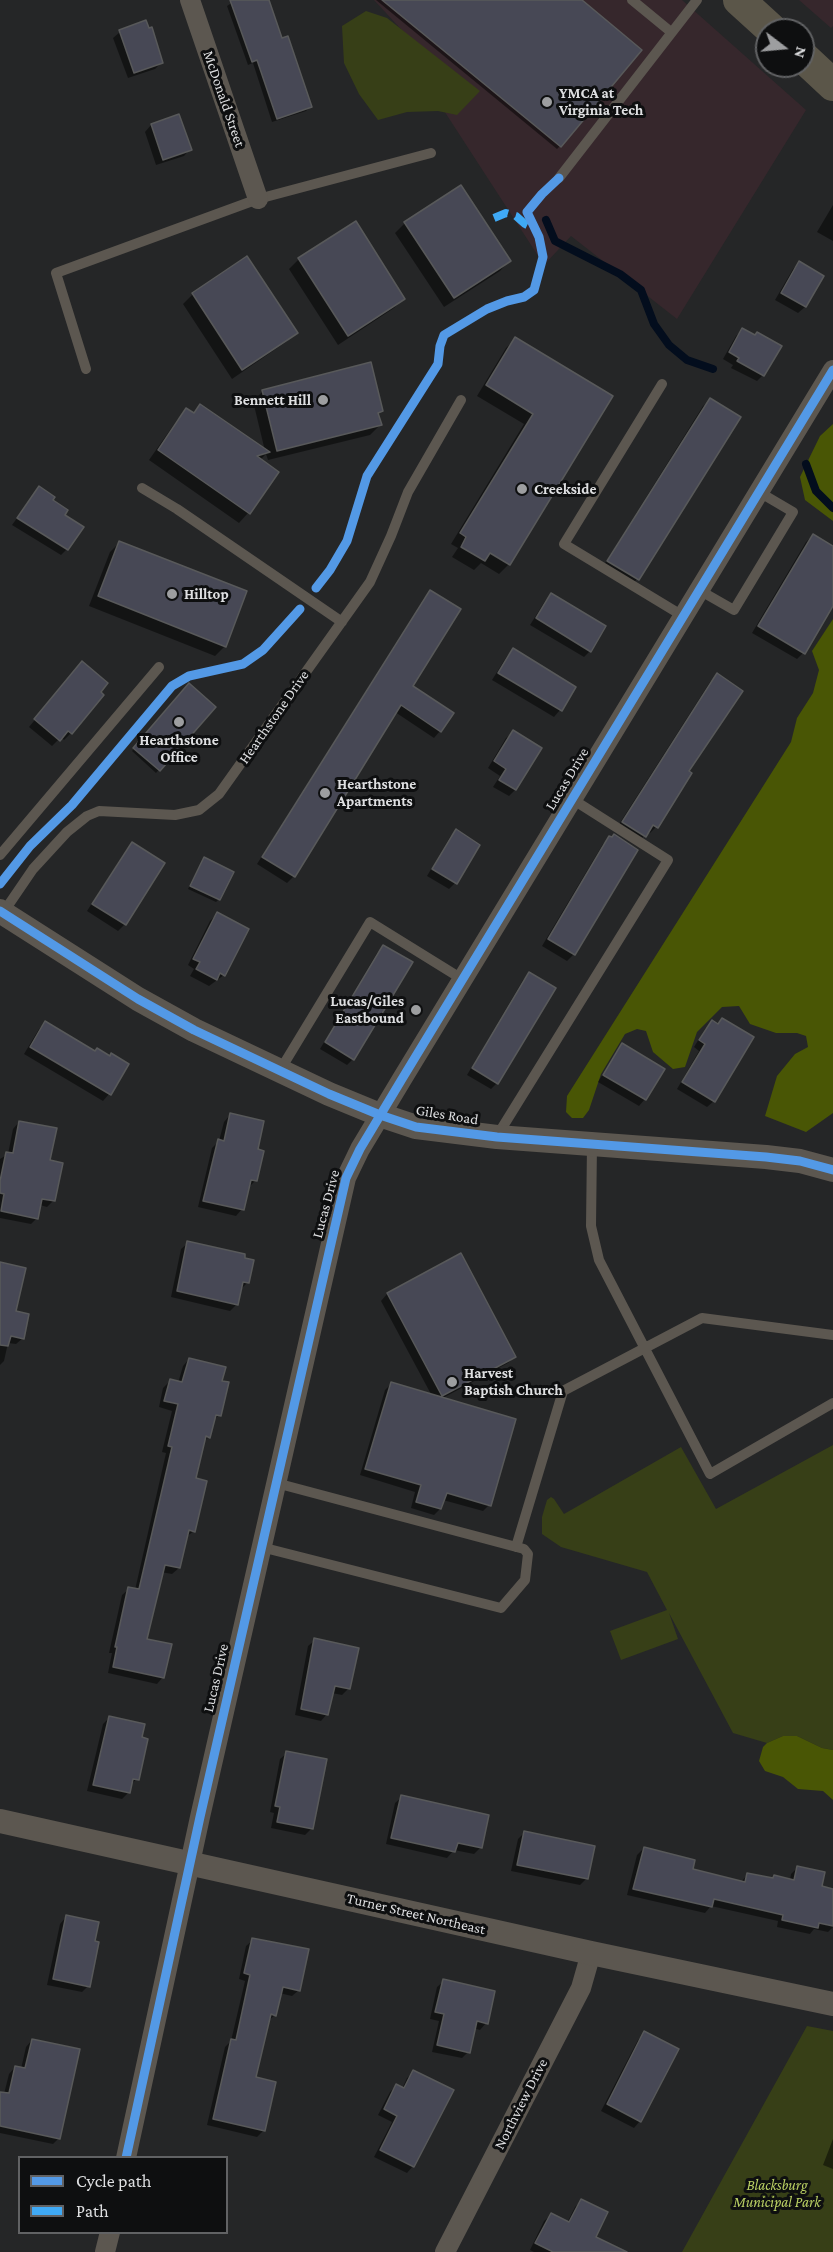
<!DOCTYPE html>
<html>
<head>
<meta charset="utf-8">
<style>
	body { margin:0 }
	#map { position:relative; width:833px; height:2252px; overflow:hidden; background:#252627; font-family:"Crimson Pro",serif }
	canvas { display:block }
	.legend { position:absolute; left:18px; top:2156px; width:210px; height:78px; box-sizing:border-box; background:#0e0f10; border:2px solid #616264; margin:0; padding:8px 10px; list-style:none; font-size:18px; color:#dedfe1 }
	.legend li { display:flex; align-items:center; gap:12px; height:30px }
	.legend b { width:30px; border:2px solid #616264 }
	.north { position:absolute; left:755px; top:18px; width:60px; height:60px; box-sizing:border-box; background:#0e0f10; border:2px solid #616264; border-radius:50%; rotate:106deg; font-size:16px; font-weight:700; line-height:24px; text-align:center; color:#dedfe1 }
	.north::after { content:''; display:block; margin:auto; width:21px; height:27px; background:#9d9ea0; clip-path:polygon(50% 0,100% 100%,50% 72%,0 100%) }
</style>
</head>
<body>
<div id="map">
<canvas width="833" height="2252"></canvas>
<ul class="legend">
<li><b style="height:8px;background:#5399e6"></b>Cycle path</li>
<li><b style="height:8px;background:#3fa9f5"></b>Path</li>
</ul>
<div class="north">N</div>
</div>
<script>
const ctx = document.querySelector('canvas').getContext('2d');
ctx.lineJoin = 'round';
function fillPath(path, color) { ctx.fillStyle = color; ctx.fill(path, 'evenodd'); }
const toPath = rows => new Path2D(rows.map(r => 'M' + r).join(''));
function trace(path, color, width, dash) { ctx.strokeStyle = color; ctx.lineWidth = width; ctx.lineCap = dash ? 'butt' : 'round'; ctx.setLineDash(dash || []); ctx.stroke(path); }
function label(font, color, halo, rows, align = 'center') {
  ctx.font = font + ' "Crimson Pro",serif'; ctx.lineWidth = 6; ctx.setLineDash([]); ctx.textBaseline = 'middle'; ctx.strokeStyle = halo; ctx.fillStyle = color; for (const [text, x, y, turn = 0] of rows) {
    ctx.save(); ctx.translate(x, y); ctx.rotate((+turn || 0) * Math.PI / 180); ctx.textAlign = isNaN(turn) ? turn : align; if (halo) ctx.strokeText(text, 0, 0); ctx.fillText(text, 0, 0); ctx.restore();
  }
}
const commercial = toPath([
	[374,0,682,0,806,110,677,319,571,236,544,265,439,103,460,93],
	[799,0,833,0,833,26,831,28]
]);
const green = toPath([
	[366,11,387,18,480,91,457,115,438,111,407,112,378,120,359,94,344,63,342,26],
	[833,1445,833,1750,822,1748,797,1736,783,1736,767,1743,733,1733,669,1613,678,1639,621,1660,610,1631,667,1610,647,1572,561,1547,542,1534,542,1517,547,1500,551,1497,554,1499,564,1514,681,1447,716,1509],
	[807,2026,833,2031,833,2252,682,2252]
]);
const forest = toPath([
	[833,424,833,521,805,500,800,477,820,436],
	[833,619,833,1113,806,1132,765,1116,777,1076,795,1054,808,1047,806,1036,797,1033,776,1033,750,1024,739,1006,722,1007,697,1032,685,1067,673,1069,653,1052,646,1031,637,1029,625,1034,601,1074,589,1110,583,1118,572,1118,566,1112,567,1096,791,742,797,718,813,693,819,670,812,651],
	[783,1736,797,1736,822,1748,833,1750,833,1800,823,1791,798,1789,783,1777,765,1771,759,1761,763,1747,767,1743]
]);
const shadow = toPath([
	[236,0,268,0,281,40,310,107,306,111,272,122,253,63,248,65,227,6],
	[376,0,579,0,560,146,557,149],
	[120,32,162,62,155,69,128,78,113,38],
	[178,116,190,149,184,156,156,165,145,132,151,125],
	[461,187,509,261,500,271,444,307,395,233,405,223],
	[833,205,833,241,817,232],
	[247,258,296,333,286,342,232,379,183,304,193,294],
	[299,259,403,299,394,308,338,345,289,269],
	[799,263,822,276,805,307,798,313,775,300,793,269],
	[742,330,763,375,757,381,731,368,733,365,723,359,736,336],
	[515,339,611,397,509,564,499,574,481,563,474,570,452,557,458,548,451,544,524,424,477,396,506,348],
	[263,391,381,411,377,415,380,425,370,435,268,460,266,454,260,460,248,513,239,523,149,460,177,420,187,410,192,414,200,406,265,451,253,401],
	[710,400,739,418,637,579,631,586,602,568,703,406],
	[39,488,63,515,67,549,61,555,12,525],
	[813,535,833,548,833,603,803,653,797,659,752,633,806,542],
	[120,542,225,646,215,656,89,606,110,552],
	[430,592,411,686,440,731,434,738,395,712,294,876,287,883,257,864,424,598],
	[551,595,590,651,584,657,530,625,545,601],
	[513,650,574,687,560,710,554,717,492,680,507,656],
	[76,670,102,695,71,733,64,740,61,737,52,746,29,727],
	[717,675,687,771,656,827,650,833,647,832,638,843,616,829,710,682],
	[189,685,214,707,156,773,132,751],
	[513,732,540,748,515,790,509,796,493,787,500,776,488,768,506,738],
	[456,831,455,883,449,889,427,876,450,837],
	[610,838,574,954,567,961,542,946,603,844],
	[132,844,125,924,118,931,87,911,126,850],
	[204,859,219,899,216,902,188,889],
	[217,914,224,975,209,986,190,976,194,969,188,965,210,921],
	[384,946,353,1059,347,1065,320,1049,377,953],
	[530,973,497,1083,491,1089,467,1075,523,980],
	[722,1020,714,1101,707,1107,677,1089,699,1051,694,1047,705,1029,712,1022,717,1025],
	[45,1023,95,1052,97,1050,127,1064,109,1094,103,1101,24,1054,39,1029],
	[622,1045,645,1099,639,1106,598,1082,616,1052],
	[230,1115,256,1150,255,1181,249,1187,242,1209,236,1216,198,1207,212,1148,219,1141,224,1122],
	[19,1122,49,1162,54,1200,47,1207,40,1205,37,1218,31,1224,0,1218,0,1159,8,1154,13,1129],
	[188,1243,247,1283,240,1290,237,1304,230,1311,171,1297,181,1249],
	[460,1255,515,1356,508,1363,441,1399,489,1505,483,1511,443,1500,440,1509,434,1515,411,1508,415,1492,360,1475,385,1390,391,1384,432,1396,381,1301,387,1294],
	[0,1264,23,1338,16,1344,8,1343,4,1361,0,1365],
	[189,1359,221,1382,219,1415,213,1421,209,1437,202,1443,194,1479,194,1531,186,1537,179,1568,172,1574,161,1572,146,1640,163,1677,157,1684,108,1673,112,1653,109,1653,122,1595,129,1589,135,1590,166,1453,162,1452,172,1411,159,1407,163,1388,170,1381,178,1383,183,1366],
	[315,1640,348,1689,342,1695,332,1693,327,1714,321,1721,295,1715,308,1646],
	[109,1718,137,1779,130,1785,128,1793,122,1799,87,1791,103,1724],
	[287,1753,312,1828,305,1835,271,1828,274,1813,270,1812,280,1759],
	[402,1797,481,1847,474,1854,454,1850,447,1858,386,1844,395,1803],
	[524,1833,587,1878,580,1885,511,1871,518,1839],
	[644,1848,691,1870,741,1882,748,1874,772,1880,790,1880,791,1874,797,1868,820,1887,833,1890,833,1927,828,1932,814,1929,810,1934,777,1927,778,1921,711,1906,705,1913,627,1895,637,1855],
	[66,1917,88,1986,82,1992,47,1985,60,1924],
	[253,1940,299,1990,292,1996,279,1993,275,2015,267,2022,254,2078,264,2130,257,2137,207,2125,225,2047,231,2041,245,1981,239,1979,246,1946],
	[444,1981,486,2023,480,2030,473,2028,468,2052,462,2058,432,2052,439,2021,430,2019,437,1987],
	[645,2033,640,2121,634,2128,601,2111,638,2040],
	[32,2040,59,2138,53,2144,0,2133,0,2093,4,2094,9,2074,15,2067,21,2069,26,2047],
	[414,2072,413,2166,407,2173,374,2157,392,2122,378,2115,390,2092,396,2086,402,2089,407,2078],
	[833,2139,833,2169,823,2165],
	[581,2201,594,2237,619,2252,534,2252,530,2250,544,2221,551,2215,567,2223,575,2207]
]);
const stream = toPath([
	[546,220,555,241,620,274,641,290,654,324,669,345,687,360,713,369],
	[806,464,816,491,833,508]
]);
const building = toPath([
	[230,0,269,0,282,38,288,36,312,107,277,119,257,60,252,62,230,0],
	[382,0,582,0,642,50,561,147,382,0],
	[146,20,149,28,152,27,163,63,134,73,119,30,146,20],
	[179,114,192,150,163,160,151,124,179,114],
	[461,185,511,261,454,298,404,222,461,185],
	[356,221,405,299,348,336,298,258,356,221],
	[247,256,298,333,242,370,192,293,247,256],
	[799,261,824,276,806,307,781,293,799,261],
	[742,328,755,335,757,332,782,346,764,376,737,361,739,358,729,352,742,328],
	[515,337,613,396,510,565,490,553,485,561,461,547,466,537,460,533,533,414,486,385,515,337],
	[371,362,383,411,378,413,382,425,277,451,262,390,371,362],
	[710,398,741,417,639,580,607,561,710,398],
	[200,404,270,452,257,456,279,472,250,514,158,450,186,408,194,413,200,404],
	[39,486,55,497,53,500,68,510,65,515,84,527,68,550,17,518,39,486],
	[813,534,833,546,833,606,805,654,758,626,813,534],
	[119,541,247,591,226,647,98,596,119,541],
	[430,590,461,609,413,686,454,713,441,732,401,705,295,877,262,857,430,590],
	[551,593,606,626,591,652,536,618,551,593],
	[513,648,576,687,562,711,498,673,513,648],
	[82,661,108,683,101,692,104,695,72,734,68,731,60,741,34,719,82,661],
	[717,673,743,691,689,771,692,773,658,828,653,825,646,837,622,822,717,673],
	[189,683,216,707,160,771,133,748,189,683],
	[513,730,542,748,516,790,499,780,506,769,494,761,513,730],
	[456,829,480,845,457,884,432,869,456,829],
	[614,834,638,850,575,955,548,939,609,836,612,837,614,834],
	[132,842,165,863,126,925,92,904,132,842],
	[204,857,234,872,220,900,190,886,204,857],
	[217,912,249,929,225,976,220,973,217,980,196,969,200,962,193,959,217,912],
	[383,945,413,962,354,1060,325,1042,383,945],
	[529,972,556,988,498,1084,472,1068,529,972],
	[722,1018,754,1037,715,1102,682,1082,705,1044,699,1040,712,1020,718,1024,722,1018],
	[45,1021,95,1051,97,1048,110,1056,111,1053,129,1064,111,1095,30,1047,45,1021],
	[622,1043,665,1069,646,1100,603,1075,622,1043],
	[230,1113,264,1121,258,1149,264,1151,257,1181,251,1180,244,1210,203,1201,218,1139,224,1141,230,1113],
	[19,1121,57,1128,50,1160,63,1163,55,1201,42,1199,38,1219,1,1211,4,1194,0,1193,0,1181,6,1152,13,1153,19,1121],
	[187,1241,245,1254,245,1258,254,1260,249,1283,243,1282,238,1305,177,1291,187,1241],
	[461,1253,516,1357,442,1396,387,1293,461,1253],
	[0,1262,26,1268,16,1311,29,1314,24,1339,11,1336,8,1346,0,1345,0,1262],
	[189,1358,226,1367,222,1381,229,1382,221,1416,216,1415,210,1438,206,1436,196,1478,207,1481,195,1532,189,1530,180,1568,165,1565,147,1639,172,1644,164,1678,113,1667,117,1647,115,1647,128,1587,139,1589,172,1447,168,1446,178,1404,164,1401,170,1379,182,1382,189,1358],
	[391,1382,516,1419,491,1506,447,1493,441,1509,416,1502,421,1485,365,1469,391,1382],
	[314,1638,359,1648,350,1689,335,1686,328,1715,301,1709,314,1638],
	[109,1716,145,1724,142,1737,148,1739,139,1780,133,1779,130,1793,93,1785,109,1716],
	[286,1751,327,1759,313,1829,277,1822,280,1807,275,1806,286,1751],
	[401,1795,489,1815,482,1848,458,1843,455,1852,391,1838,401,1795],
	[524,1831,595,1846,588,1879,517,1865,524,1831],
	[644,1847,695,1860,693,1869,745,1882,747,1873,773,1878,774,1875,794,1880,797,1866,825,1872,822,1886,833,1889,833,1926,819,1923,818,1928,782,1920,783,1915,714,1899,712,1907,633,1889,644,1847],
	[66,1915,99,1922,95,1941,99,1942,90,1987,53,1979,66,1915],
	[252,1938,309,1949,300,1991,283,1987,276,2016,271,2014,256,2077,276,2082,265,2131,213,2119,231,2039,236,2040,250,1975,244,1973,252,1938],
	[443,1979,495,1991,488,2024,477,2021,470,2053,437,2045,444,2014,435,2012,443,1979],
	[644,2031,679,2049,641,2122,607,2104,644,2031],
	[32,2039,80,2049,60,2139,0,2126,0,2092,9,2093,15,2066,25,2068,32,2039],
	[413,2070,454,2090,414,2167,380,2150,397,2116,384,2109,396,2084,404,2088,413,2070],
	[581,2199,608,2212,596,2237,627,2252,553,2252,535,2243,551,2213,569,2222,581,2199]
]);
const service = toPath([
	[632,0,671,32],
	[559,178,697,0],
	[86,369,56,273,258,199,431,153],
	[662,384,564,544,683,616],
	[142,488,177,509,342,622],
	[699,590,734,610,793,512,759,492],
	[0,855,159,667],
	[3,913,33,869,67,832,87,816,99,811,175,815,199,810,219,794,370,582,391,536,408,492,461,400],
	[279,1072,370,922,462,979],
	[497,1136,668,860,572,799],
	[592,1145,591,1226,599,1260,710,1474,833,1403],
	[261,1547,501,1608,525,1580,528,1554,524,1549,276,1483],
	[516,1547,563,1391,702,1318,833,1335]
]);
const minor = toPath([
	[190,0,258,199],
	[126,2158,200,1817,346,1178,360,1149,402,1079,833,370],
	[105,2252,110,2232],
	[445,2252,581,1988,591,1953]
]);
const tertiary = toPath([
	[0,911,138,999,194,1030,329,1094,380,1115,416,1127,497,1137,766,1157,800,1161,833,1170],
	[0,1821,591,1953,833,2004]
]);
const primary = toPath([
	[739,0,772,30],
	[803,57,833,85]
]);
const quiet = toPath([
	[494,218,506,213,516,216,525,224,533,228]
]);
const cycleway = toPath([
	[316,588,330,570,347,541,367,476,438,364,440,346,444,335,487,309,507,301,524,297,534,290,543,257,539,237,527,212,542,194,559,178],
	[0,884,30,846,72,805,172,686,189,676,243,664,263,650,300,609],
	[0,911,138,999,194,1030,329,1094,380,1115,416,1127,497,1137,766,1157,800,1161,833,1170],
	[126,2158,200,1817,346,1178,360,1149,402,1079,833,370]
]);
const markers = [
	[547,102,6,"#9d9ea0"],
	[323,400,6,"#9d9ea0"],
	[522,489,6,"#9d9ea0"],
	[172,594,6,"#9d9ea0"],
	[179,722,6,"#9d9ea0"],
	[325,793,6,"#9d9ea0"],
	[416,1010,6,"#9d9ea0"],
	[452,1382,6,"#9d9ea0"]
];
const poiNames = [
	["YMCA at",559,93],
	["Virginia Tech",559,110],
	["Bennett Hill",311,400,"right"],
	["Creekside",534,489],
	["Hilltop",184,594],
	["Hearthstone",179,740,"center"],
	["Office",179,757,"center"],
	["Hearthstone",337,784],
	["Apartments",337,801],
	["Lucas/Giles",404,1001,"right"],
	["Eastbound",404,1018,"right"],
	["Harvest",464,1373],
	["Baptish Church",464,1390]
];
const streetNames = [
	["McDonald Street",224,99,71],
	["Hearthstone Drive",274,717,-55],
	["Lucas Drive",567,779,-59],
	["Giles Road",447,1115,9],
	["Lucas Drive",326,1204,-75],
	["Lucas Drive",216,1678,-77],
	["Turner Street Northeast",416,1914,13],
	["Northview Drive",521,2104,-63]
];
const parkNames = [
	["Blacksburg",777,2185],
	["Municipal Park",777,2202]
];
fillPath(commercial, '#36272c');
fillPath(green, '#373f17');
fillPath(forest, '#495605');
fillPath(shadow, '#0007');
trace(stream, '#030d1d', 8);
fillPath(building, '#474855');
trace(building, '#58595a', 1.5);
trace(service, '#5c5750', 10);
trace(minor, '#5c5750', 20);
trace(tertiary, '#5c5750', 24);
trace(primary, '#5b5649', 32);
trace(quiet, '#3fa9f5', 8, [15, 8]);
trace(cycleway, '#5399e6', 9);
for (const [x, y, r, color] of markers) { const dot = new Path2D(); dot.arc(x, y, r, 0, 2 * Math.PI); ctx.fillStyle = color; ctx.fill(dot); trace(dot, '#0e0f10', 2); }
label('bold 15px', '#dedfe1', '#0e0f10', poiNames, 'left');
label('15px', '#dedfe1', '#0e0f10', streetNames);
label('italic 15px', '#b9cf63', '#0e0f10', parkNames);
</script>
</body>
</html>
